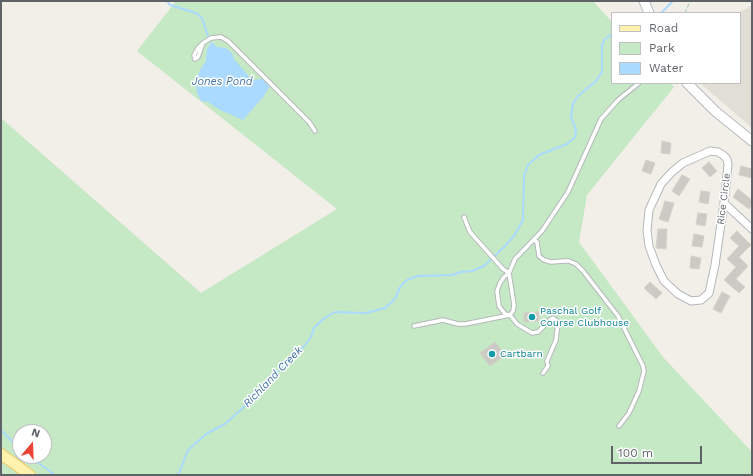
<!DOCTYPE html>
<html>
<head>
<meta charset="utf-8">
<style>
	body { margin:0 }
	#map { position:relative; width:753px; height:476px; overflow:hidden; background:#f1efe8; font-family:"Work Sans",sans-serif }
	canvas { display:block }
	.frame { position:absolute; inset:0; border:2px solid #5f6368; pointer-events:none }
	.legend { position:absolute; left:611px; top:12px; width:130px; height:72px; box-sizing:border-box; background:#fff; border:1px solid #bfc1c3; margin:0; padding:5px 7px; list-style:none; font-size:12px; color:#5f6368 }
	.legend li { display:flex; align-items:center; gap:8px; height:20px }
	.legend b { width:20px; border:1px solid #bfc1c3 }
	.north { position:absolute; left:12px; top:424px; width:40px; height:40px; box-sizing:border-box; background:#fff; border:1px solid #bfc1c3; border-radius:50%; rotate:19deg; font-size:11px; font-weight:700; line-height:16px; text-align:center; color:#5f6368 }
	.north::after { content:''; display:block; margin:auto; width:14px; height:18px; background:#ea4335; clip-path:polygon(50% 0,100% 100%,50% 72%,0 100%) }
	.scale { position:absolute; left:611px; top:446px; width:91px; height:18px; box-sizing:border-box; border:2px solid #5f6368; border-top:0; padding-left:5px; font-size:12px; line-height:14px; white-space:nowrap; color:#5f6368; -webkit-text-stroke:3px #fff; paint-order:stroke }
</style>
</head>
<body>
<div id="map">
<canvas width="753" height="476"></canvas>
<div class="frame"></div>
<ul class="legend">
<li><b style="height:5px;background:#fff2af"></b>Road</li>
<li><b style="height:11px;background:#c5e8c5"></b>Park</li>
<li><b style="height:11px;background:#aadaff"></b>Water</li>
</ul>
<div class="north">N</div>
<div class="scale">100 m</div>
</div>
<script>
const ctx = document.querySelector('canvas').getContext('2d');
ctx.lineJoin = 'round';
function fillPath(path, color) { ctx.fillStyle = color; ctx.fill(path, 'evenodd'); }
const toPath = rows => new Path2D(rows.map(r => 'M' + r).join(''));
function trace(path, color, width, dash) { ctx.strokeStyle = color; ctx.lineWidth = width; ctx.lineCap = dash ? 'butt' : 'round'; ctx.setLineDash(dash || []); ctx.stroke(path); }
function label(font, color, halo, rows, align = 'center') {
  ctx.font = font + ' "Work Sans",sans-serif'; ctx.lineWidth = 3; ctx.setLineDash([]); ctx.textBaseline = 'middle'; ctx.strokeStyle = halo; ctx.fillStyle = color; for (const [text, x, y, turn = 0] of rows) {
    ctx.save(); ctx.translate(x, y); ctx.rotate((+turn || 0) * Math.PI / 180); ctx.textAlign = isNaN(turn) ? turn : align; if (halo) ctx.strokeText(text, 0, 0); ctx.fillText(text, 0, 0); ctx.restore();
  }
}
const education = toPath([
	[752,5,752,128,700,83,740,83,740,13,739,13]
]);
const green = toPath([
	[176,1,593,1,612,22,612,83,670,83,674,87,587,195,579,242,663,357,752,452,752,475,38,475,1,448,1,118,201,293,337,209,137,51],
	[20,432,44,432,44,456,20,456],
	[1,457,26,475,1,475]
]);
const water = toPath([
	[212,42,217,47,226,48,232,53,234,59,252,80,263,79,269,86,269,88,264,96,243,120,220,110,208,102,201,101,197,93,196,84,198,76,200,70,206,61,207,49]
]);
const stream = toPath([
	[167,1,170,5,196,13,202,18,210,42],
	[661,13,673,1],
	[1,430,20,449],
	[29,456,55,475],
	[177,475,180,471,188,450,206,434,225,424,244,407,279,370,300,351,311,337,314,328,323,319,335,312,366,313,385,308,395,299,400,287,407,280,418,276,452,275,461,272,472,271,484,266,504,247,514,236,523,220,524,176,528,165,539,155,567,144,575,137,576,130,571,117,573,104,578,96,596,81,602,72,602,45,605,39,612,34]
]);
const building = toPath([
	[662,141,671,143,670,154,661,153,662,141],
	[646,160,655,163,651,174,642,171,646,160],
	[709,162,717,171,710,177,702,168,709,162],
	[741,166,752,169,752,178,739,175,741,166],
	[682,175,690,179,679,196,672,191,682,175],
	[738,189,752,200,752,204,749,209,733,197,738,189],
	[701,191,710,192,708,204,699,202,701,191],
	[665,201,674,203,668,222,659,219,665,201],
	[698,213,707,214,705,226,696,224,698,213],
	[658,229,667,229,666,249,656,248,658,229],
	[737,231,751,245,739,257,748,266,736,279,745,287,739,293,724,280,736,267,727,259,739,246,730,238,737,231],
	[694,234,704,236,702,247,692,246,694,234],
	[691,256,701,258,699,269,690,268,691,256],
	[650,282,662,293,656,299,644,288,650,282],
	[722,292,730,296,721,313,713,309,722,292],
	[539,312,539,321,524,322,524,313,539,312],
	[495,342,505,355,490,366,480,353,495,342]
]);
const path = toPath([
	[685,13,690,1]
]);
const lane = toPath([
	[203,43,198,57,195,59,194,55,198,48,203,43,211,38,221,37,228,41,309,122,315,131],
	[464,217,470,232,503,269,509,273,514,305,513,311,510,315,505,314,499,306,497,291,500,283,504,277,509,273,515,259,542,231,568,192,601,119,618,100,639,83],
	[534,240,537,242,539,256,544,260,551,262,564,261,569,261,576,264,583,271,618,316,643,366,644,371,639,391,629,413,619,426],
	[414,326,443,320,458,324,465,324,510,315,517,324,532,333,538,332,551,319,553,318,558,322,556,340,547,361,548,366,543,373]
]);
const street = toPath([
	[710,151,718,152,723,155,727,159,728,165,724,203,715,265,709,293,701,300,691,301,678,294,664,281,656,265,649,246,647,231,649,210,661,184,672,172,683,163,710,151],
	[724,203,752,229]
]);
const secondary = toPath([
	[644,1,649,13],
	[687,83,715,111,752,141]
]);
const primary = toPath([
	[1,454,30,475]
]);
const markers = [
	[532,317,4,"#0f9aa8"],
	[492,354,4,"#0f9aa8"]
];
const streetNames = [
	["Rice Circle",724,199,-83]
];
const cultureNames = [
	["Paschal Golf",540,311],
	["Course Clubhouse",540,323],
	["Cartbarn",500,354]
];
const waterNames = [
	["Jones Pond",222,82],
	["Richland Creek",273,377,-46]
];
fillPath(education, '#e1ded6');
fillPath(green, '#c5e8c5');
fillPath(water, '#aadaff');
trace(stream, '#aadaff', 2);
fillPath(building, '#cccac5');
trace(building, '#d6d1c6', 1);
trace(lane, '#b5b8bc', 5.5);
trace(street, '#b5b8bc', 9);
trace(secondary, '#b6babf', 11);
trace(primary, '#f2c960', 12);
trace(path, '#9cc7a9', 1, [4, 2]);
trace(lane, '#fff', 3.5);
trace(street, '#fff', 7);
trace(secondary, '#fff', 9);
trace(primary, '#fff2af', 10);
for (const [x, y, r, color] of markers) { const dot = new Path2D(); dot.arc(x, y, r, 0, 2 * Math.PI); ctx.fillStyle = color; ctx.fill(dot); trace(dot, '#fff', 1.5); }
label('10px', '#5f6368', '#fff', streetNames);
label('10px', '#0d838f', '#fff', cultureNames, 'left');
label('italic 11px', '#4174aa', '#fff', waterNames);
</script>
</body>
</html>
